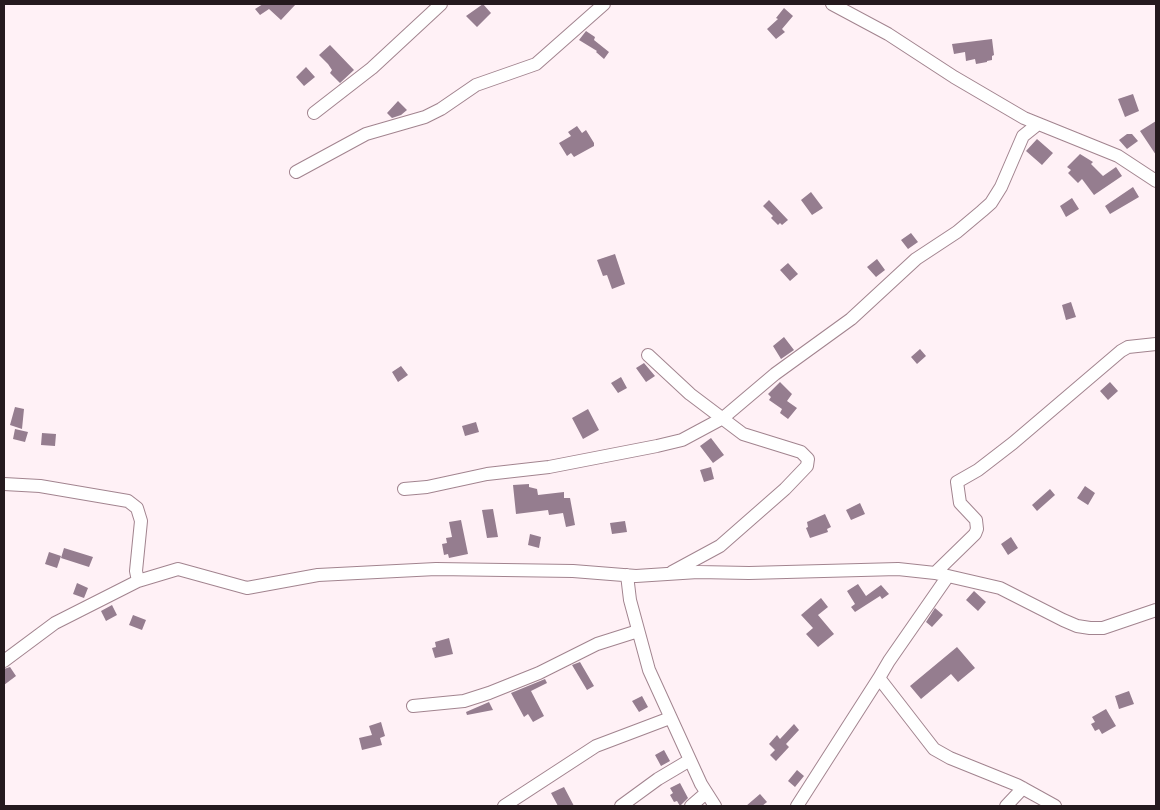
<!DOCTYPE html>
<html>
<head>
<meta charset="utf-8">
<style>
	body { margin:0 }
	#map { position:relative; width:1160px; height:810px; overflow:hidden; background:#fff1f6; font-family:Jost,sans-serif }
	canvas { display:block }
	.frame { position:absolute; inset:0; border:5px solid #251a1e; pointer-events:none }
</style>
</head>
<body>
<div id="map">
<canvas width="1160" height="810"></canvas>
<div class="frame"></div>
</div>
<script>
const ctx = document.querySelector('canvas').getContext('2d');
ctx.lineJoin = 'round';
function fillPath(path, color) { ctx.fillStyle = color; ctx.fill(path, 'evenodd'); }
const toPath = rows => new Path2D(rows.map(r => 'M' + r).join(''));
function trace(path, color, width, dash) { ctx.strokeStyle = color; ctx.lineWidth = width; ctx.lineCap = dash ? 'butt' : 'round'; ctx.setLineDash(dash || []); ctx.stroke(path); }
const building = toPath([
	[263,4,296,4,281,20,269,9,260,15,255,9],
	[483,4,491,13,477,27,466,16],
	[784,8,793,16,782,29,785,32,776,39,767,29,778,19,776,18],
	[586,31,595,37,594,40,609,52,604,59,596,52,597,51,579,40],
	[992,39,994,55,992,56,992,60,987,61,987,62,976,64,975,59,966,61,965,52,954,54,952,44],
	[330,45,354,70,340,83,330,73,332,70,328,64,319,55],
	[306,67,315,77,304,86,296,77],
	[1133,94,1139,111,1125,117,1118,99],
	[398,101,407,110,401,115,392,118,387,113],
	[1156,121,1156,155,1140,131],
	[577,126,582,133,586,130,594,143,594,146,574,157,571,153,567,156,559,143,571,136,568,132],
	[1127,134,1132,134,1138,141,1127,149,1119,140],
	[1037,139,1053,153,1042,165,1026,151],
	[1080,154,1093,162,1091,164,1103,176,1116,167,1122,176,1094,195,1082,179,1078,183,1068,173,1071,170,1067,167],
	[1133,187,1139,197,1110,214,1105,206],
	[811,192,823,208,812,215,801,200],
	[1072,198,1079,209,1066,217,1060,206],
	[769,200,788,220,782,225,780,223,778,225,771,218,773,216,763,206],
	[911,233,918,242,908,249,901,240],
	[615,254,625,284,612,289,607,275,603,276,597,260],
	[877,259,885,270,876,277,867,267],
	[788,263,798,274,790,281,780,270],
	[1071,302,1076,317,1066,320,1062,305],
	[784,337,794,350,781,359,773,346],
	[920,349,926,356,917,364,911,357],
	[644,363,655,376,646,382,636,368],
	[401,366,408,375,398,382,392,372],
	[621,377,627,388,618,393,611,383],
	[780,382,792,394,787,401,797,408,788,419,780,413,782,409,769,400,771,397,768,394],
	[1110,382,1118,391,1108,400,1100,391],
	[15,407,24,409,22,429,10,425],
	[588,409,599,430,583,439,572,418],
	[476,422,479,432,465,436,462,426],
	[15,429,28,432,25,442,13,439],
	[42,433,56,434,55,446,41,445],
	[711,438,724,455,713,463,700,446],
	[711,467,714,479,704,482,700,470],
	[529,484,529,487,537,489,538,495,564,492,564,498,570,498,575,525,566,527,563,513,549,515,548,510,516,514,513,485],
	[1085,486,1095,493,1088,505,1077,498],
	[1050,489,1055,495,1037,511,1032,505],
	[860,503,865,514,851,520,846,510],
	[493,509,498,537,487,538,482,510],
	[825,514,831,527,827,529,828,532,810,538,806,528,808,527,807,522],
	[461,520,468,554,449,558,448,554,444,555,442,544,447,543,446,538,452,537,449,522],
	[625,521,627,532,612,534,610,523],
	[530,534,541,537,539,548,528,545],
	[1011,537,1018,548,1008,555,1001,544],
	[64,548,93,557,89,567,61,558],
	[49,552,61,556,57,568,45,564],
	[77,583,88,588,84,598,73,594],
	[858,584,866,596,881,585,889,594,882,599,880,596,855,612,851,607,855,604,847,591],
	[974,591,986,602,978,611,966,600],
	[821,598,828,607,818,615,834,634,818,647,806,634,813,628,801,615],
	[112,605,117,615,106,621,101,611],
	[935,608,943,615,932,627,926,622],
	[133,615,146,620,142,630,129,625],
	[449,638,453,654,435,658,432,648,436,647,435,642],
	[957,647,975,668,958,682,951,674,921,699,910,686],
	[580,662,594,686,587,690,572,665],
	[10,667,16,676,4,685,4,669],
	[545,679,547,683,531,691,544,716,533,722,528,714,524,717,511,693],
	[1129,691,1134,704,1119,709,1115,696],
	[642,696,648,707,639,712,632,701],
	[489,702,493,710,467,715,466,712],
	[1106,709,1116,726,1102,734,1099,729,1095,731,1091,724,1095,722,1092,717],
	[381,722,385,736,380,738,382,745,362,750,359,738,372,735,369,726],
	[794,724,799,730,786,744,789,747,776,761,770,755,775,750,769,744,777,735,780,739],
	[664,750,670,761,661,766,655,755],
	[797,770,804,776,795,787,788,781],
	[680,783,688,798,680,806,677,801,674,802,670,795,673,793,670,788],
	[564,787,574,806,558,806,551,793],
	[760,794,767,802,762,806,746,806]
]);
const minor = toPath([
	[832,4,888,34,954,77,1024,118,1118,156,1156,181],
	[314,113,372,68,441,4],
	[296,172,366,134,425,117,441,109,476,85,536,64,604,4],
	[648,355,690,394,743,434,801,452,808,459,807,466,785,489,720,546,672,572],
	[4,484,40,486,128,501,137,508,141,521,136,571,138,581],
	[404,489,427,487,487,474,549,467,657,446,682,440,723,418,775,374,851,319,916,259,957,232,982,211,991,203,1001,187,1023,136,1038,124],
	[935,573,975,534,977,529,976,520,960,503,957,482,978,470,1013,443,1121,351,1128,347,1156,344],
	[627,575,630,600,649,670,701,784,715,806],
	[948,576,889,661,879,678,934,749,950,758,1017,785,1055,806],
	[4,661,55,623,138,581,178,569,247,588,318,575,436,569,573,571,636,576,698,572,749,573,898,569,935,573,1000,588,1063,620,1077,626,1090,628,1103,628,1156,610],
	[413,706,464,701,489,693,539,673,597,644,638,631],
	[504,806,596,746,670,718],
	[621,806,658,779,690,760],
	[691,806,706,793],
	[797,806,879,678],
	[1006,806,1023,788]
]);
fillPath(building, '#957d8f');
trace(minor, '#a2848f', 14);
trace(minor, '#fff', 12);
</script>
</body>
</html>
